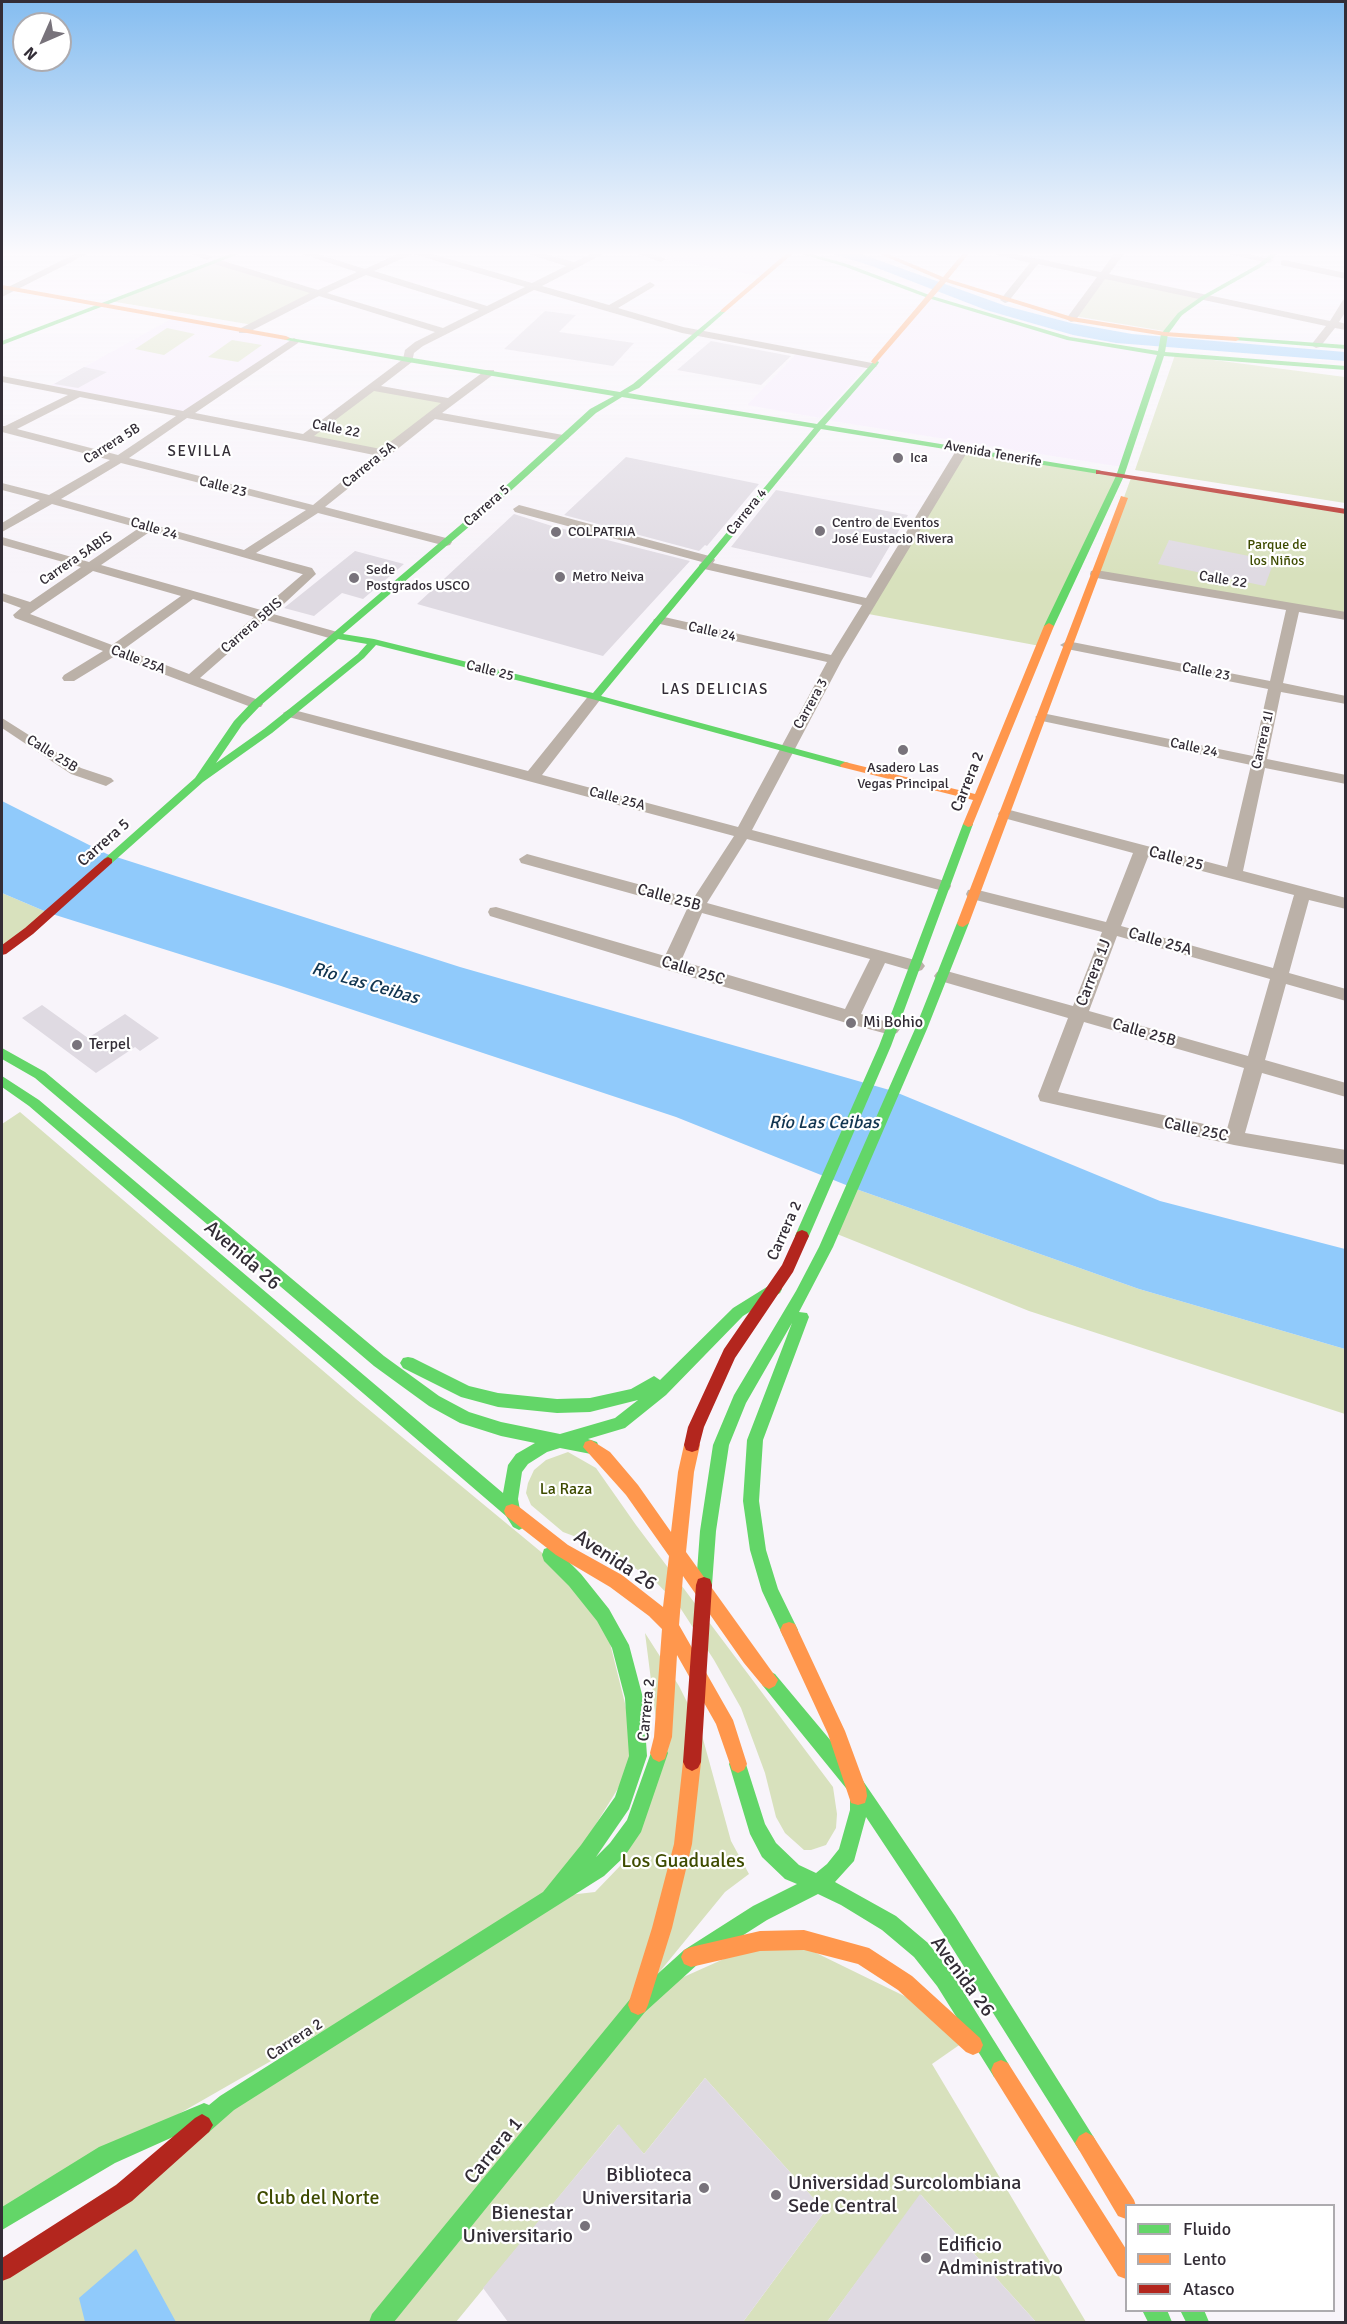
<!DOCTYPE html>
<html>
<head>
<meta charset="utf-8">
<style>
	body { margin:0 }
	#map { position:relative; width:1347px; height:2324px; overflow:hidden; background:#f8f4fa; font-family:Signika,sans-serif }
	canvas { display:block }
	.frame { position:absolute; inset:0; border:3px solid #332d36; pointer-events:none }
	.legend { position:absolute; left:1125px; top:2204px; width:210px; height:108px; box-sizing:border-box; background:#fff; border:2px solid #adabaf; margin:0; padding:8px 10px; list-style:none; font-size:18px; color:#332d36 }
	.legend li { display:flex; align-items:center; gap:12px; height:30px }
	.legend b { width:30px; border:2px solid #adabaf }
	.north { position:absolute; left:12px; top:12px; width:60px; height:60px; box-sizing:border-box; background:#fff; border:2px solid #adabaf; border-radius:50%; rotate:225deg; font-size:16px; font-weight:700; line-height:24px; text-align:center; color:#332d36 }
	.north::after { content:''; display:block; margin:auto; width:21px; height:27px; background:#78737b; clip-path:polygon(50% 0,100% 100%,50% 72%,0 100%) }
</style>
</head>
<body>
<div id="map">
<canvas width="1347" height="2324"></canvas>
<div class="frame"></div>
<ul class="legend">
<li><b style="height:8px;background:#63d668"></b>Fluido</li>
<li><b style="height:8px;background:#ff974d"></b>Lento</li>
<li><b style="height:8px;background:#b3261e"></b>Atasco</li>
</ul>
<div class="north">N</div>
</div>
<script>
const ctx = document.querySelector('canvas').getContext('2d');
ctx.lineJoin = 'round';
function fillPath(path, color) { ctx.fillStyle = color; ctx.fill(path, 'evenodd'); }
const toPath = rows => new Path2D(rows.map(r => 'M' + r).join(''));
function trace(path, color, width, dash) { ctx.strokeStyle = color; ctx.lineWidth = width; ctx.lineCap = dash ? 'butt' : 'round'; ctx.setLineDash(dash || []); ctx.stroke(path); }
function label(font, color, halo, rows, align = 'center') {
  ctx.font = font + ' Signika,sans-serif'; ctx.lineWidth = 4.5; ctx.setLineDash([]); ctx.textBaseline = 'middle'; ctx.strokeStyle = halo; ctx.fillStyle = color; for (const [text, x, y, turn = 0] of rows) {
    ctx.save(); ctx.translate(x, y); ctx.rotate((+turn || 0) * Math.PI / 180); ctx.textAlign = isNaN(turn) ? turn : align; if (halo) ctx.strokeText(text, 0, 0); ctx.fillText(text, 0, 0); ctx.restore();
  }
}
const built = toPath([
	[641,251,793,251,765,277,667,259],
	[930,297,1021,326,1158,353,1122,467,826,420],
	[173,318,294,341,186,415,46,388],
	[797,353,867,366,820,418,747,405]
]);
const green = toPath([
	[217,262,316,294,253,325,110,301],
	[1103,276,1204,297,1164,331,1074,316],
	[167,328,195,334,164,355,135,349],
	[232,340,262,345,238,362,208,357],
	[1175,355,1345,377,1345,503,1135,470],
	[370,387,451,402,383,453,305,438],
	[963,449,1120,476,1040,646,863,613],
	[1131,478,1345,512,1345,616,1096,574],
	[2,893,49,913,2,951],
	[20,1112,356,1399,575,1580,603,1615,638,1756,551,1897,595,1892,620,1866,661,1759,645,1633,679,1686,700,1728,731,1841,749,1874,725,1892,639,1997,746,1949,804,1947,978,2032,932,2064,1086,2322,1036,2322,921,2195,827,2322,743,2322,825,2211,705,2078,644,2154,618,2125,456,2322,384,2322,602,2043,376,2322,2,2322,2,2260,510,1924,107,2155,2,2219,2,1124],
	[856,1189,1139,1289,1345,1349,1345,1414,1029,1311,837,1234],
	[568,1452,596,1468,636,1525,833,1787,837,1814,836,1828,826,1845,811,1850,804,1850,785,1833,776,1817,765,1773,741,1708,714,1660,679,1606,653,1579,595,1544,563,1532,531,1505,526,1493,528,1483,534,1470,546,1460]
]);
const water = toPath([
	[823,251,853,251,1006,306,1071,323,1132,334,1345,352,1345,361,1116,343,1073,335,986,310,872,266],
	[2,801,107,854,460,967,893,1091,1160,1201,1345,1249,1345,1349,1139,1289,856,1189,676,1117,281,986,49,913,2,893],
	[136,2249,176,2322,85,2322,79,2298]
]);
const building = toPath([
	[545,311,576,315,559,332,634,343,613,366,504,349],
	[711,341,791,356,761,385,677,370],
	[84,367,107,372,78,388,54,384],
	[626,457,759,484,707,546,705,545,699,551,564,515],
	[776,490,908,515,871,578,731,547],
	[514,514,552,526,690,561,603,656,417,604],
	[1169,540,1274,561,1265,586,1158,564],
	[355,551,404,564,363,599,342,593,314,616,284,608],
	[42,1005,88,1038,125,1014,159,1038,140,1051,135,1047,96,1073,22,1018],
	[705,2078,825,2211,743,2322,508,2322,483,2288,619,2124,644,2154],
	[920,2194,1036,2322,827,2322]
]);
const street = toPath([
	[81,251,93,251,2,297,2,290,81,251],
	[183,251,197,251,212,257,207,260,183,251],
	[293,251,308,251,365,269,404,251,422,251,532,283,566,266,519,251,534,251,574,262,597,251,609,251,542,286,609,305,650,282,655,285,653,287,618,308,683,327,872,363,877,366,872,369,682,333,534,290,423,346,414,353,412,362,381,386,448,398,486,370,494,370,494,374,442,413,563,435,569,438,563,441,435,419,325,507,450,539,452,542,450,545,446,546,318,513,256,553,312,568,316,574,273,614,341,633,343,636,336,640,266,620,200,678,261,701,263,704,261,707,251,707,115,656,74,681,64,681,62,678,64,675,103,651,15,618,13,615,21,608,2,601,2,593,30,602,81,567,2,545,2,537,89,562,139,528,52,504,2,532,2,523,40,500,2,490,2,483,49,495,110,460,2,432,2,426,5,426,68,395,2,382,2,376,183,411,294,338,299,341,298,343,195,413,303,434,403,359,405,350,415,342,435,332,319,296,247,333,239,333,239,329,310,293,214,264,214,260,220,260,318,290,357,272,293,251],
	[413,254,525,287,487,306,374,271,413,254],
	[366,275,479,310,443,328,327,293,366,275],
	[374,391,441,403,381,449,314,436,374,391],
	[80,397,176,416,118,455,17,429,80,397],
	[187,418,305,441,374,455,313,505,129,458,187,418],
	[121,463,306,510,244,550,61,499,121,463],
	[151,531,302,574,303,574,261,610,101,565,151,531],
	[93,571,181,596,112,645,30,614,93,571],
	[193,599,254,617,189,674,124,649,193,599],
	[629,251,644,251,666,259,661,262,629,251],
	[983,251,1001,251,1101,272,1116,251,1126,251,1109,274,1330,321,1343,300,1346,299,1346,311,1339,322,1346,324,1346,330,1335,328,1320,347,1316,348,1311,345,1326,326,1105,279,1075,321,1071,322,1066,319,1097,277,1038,264,1008,302,1005,303,1000,300,1030,263,983,251],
	[1215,251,1235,251,1274,260,1269,263,1215,251],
	[1284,260,1346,273,1346,279,1281,265,1281,261,1284,260],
	[963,446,969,449,842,660,752,830,949,882,951,886,949,890,943,891,747,839,707,903,922,962,925,966,922,970,916,972,885,963,861,1014,897,1025,900,1029,897,1033,891,1035,850,1024,664,969,490,916,488,912,490,908,496,907,665,956,687,909,521,863,519,859,527,854,693,899,734,836,285,716,283,713,290,709,528,771,590,694,600,694,602,697,600,700,542,775,738,827,827,662,660,624,653,620,660,616,831,655,862,605,700,568,699,565,702,562,515,512,513,509,519,505,523,506,713,557,715,560,713,563,866,598,957,449,963,446],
	[702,913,870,959,845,1009,681,961,702,913],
	[1096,570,1346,612,1346,620,1299,612,1283,683,1346,696,1346,704,1281,692,1267,759,1346,775,1346,784,1265,768,1243,871,1346,898,1346,909,1309,900,1289,973,1346,989,1346,1001,1286,984,1265,1060,1346,1083,1346,1097,1262,1073,1245,1133,1346,1150,1346,1165,1234,1145,1040,1101,1038,1096,1068,1018,937,980,934,976,937,972,943,970,1073,1006,1102,932,968,898,966,894,968,890,974,889,1106,922,1133,853,1000,817,998,814,1000,811,1006,809,1227,867,1251,765,1042,721,1035,717,1042,713,1253,756,1268,689,1067,649,1060,645,1067,641,1270,681,1286,610,1091,577,1090,574,1091,571,1096,570],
	[1148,857,1294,895,1273,968,1121,926,1148,857],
	[1117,936,1270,979,1248,1056,1089,1011,1117,936],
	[1084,1022,1244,1068,1227,1129,1058,1092,1084,1022],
	[2,718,81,768,111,778,114,781,106,786,71,774,2,728,2,718]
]);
const fast = toPath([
	[238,251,247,251,2,345,2,341,238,251],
	[791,251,801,251,847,264,932,296,1070,337,1158,351,1161,334,1178,313,1202,296,1259,264,1274,251,1281,251,1263,266,1206,298,1182,315,1168,334,1165,352,1346,366,1346,370,1164,356,1124,476,1054,626,1049,629,1044,626,1116,476,1157,355,1067,340,928,298,843,266,791,251],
	[723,309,725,312,639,388,628,393,817,424,875,360,879,362,878,364,825,425,1099,470,1103,472,1099,474,821,429,601,696,849,763,849,767,841,767,592,699,376,645,364,658,272,733,203,782,112,863,104,863,104,859,195,778,234,721,252,702,498,493,590,409,614,396,408,362,286,340,282,338,284,337,620,392,633,384,723,309],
	[622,397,814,428,593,693,374,639,343,634,504,497,596,413,622,397],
	[338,639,367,644,358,654,264,729,216,763,242,725,260,706,338,639],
	[1236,337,1346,345,1346,349,1234,340,1234,338,1236,337],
	[968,821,973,824,891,1046,809,1236,807,1240,797,1240,795,1236,879,1046,963,824,968,821],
	[963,919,969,923,927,1029,833,1247,799,1312,807,1313,809,1317,763,1440,759,1501,766,1550,778,1589,798,1630,795,1636,789,1638,783,1636,762,1591,750,1550,743,1501,747,1440,792,1323,746,1403,729,1445,716,1531,712,1585,710,1591,704,1593,698,1591,696,1585,700,1531,713,1445,734,1395,796,1291,819,1247,915,1029,957,923,963,919],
	[2,1048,45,1072,384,1356,439,1396,469,1412,501,1422,560,1434,615,1418,638,1400,590,1412,557,1413,498,1407,461,1397,403,1368,400,1363,403,1358,408,1357,413,1358,469,1386,498,1393,557,1399,590,1398,631,1389,654,1376,660,1380,733,1308,770,1285,775,1283,780,1285,782,1289,780,1293,743,1316,666,1395,625,1428,588,1439,597,1442,599,1447,597,1452,591,1454,560,1448,547,1452,528,1464,522,1472,518,1499,520,1510,527,1522,525,1527,519,1530,513,1527,506,1516,29,1106,2,1087,2,1076,39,1100,503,1493,508,1465,516,1454,535,1443,501,1436,460,1423,429,1406,374,1366,35,1078,2,1059,2,1048],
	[550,1547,556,1549,581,1574,609,1609,629,1645,643,1698,647,1756,629,1809,596,1857,610,1843,627,1820,653,1747,659,1744,665,1747,668,1753,641,1832,624,1857,604,1876,234,2110,209,2132,202,2136,195,2132,193,2128,115,2163,2,2230,2,2207,99,2147,204,2103,209,2105,220,2096,543,1892,581,1845,615,1797,629,1756,625,1698,612,1648,597,1621,569,1586,544,1561,542,1555,544,1549,550,1547],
	[769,1671,775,1674,857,1772,955,1916,1093,2136,1097,2143,1093,2150,1086,2154,1079,2150,941,1930,866,1817,854,1861,835,1882,896,1916,928,1943,951,1972,1008,2063,1011,2070,1008,2077,1001,2080,994,2077,937,1986,914,1957,882,1930,841,1905,818,1894,767,1920,698,1964,645,2012,394,2322,369,2322,372,2314,631,1998,684,1950,753,1906,797,1884,785,1879,762,1857,750,1834,729,1764,732,1758,738,1755,744,1758,765,1824,776,1843,799,1865,816,1873,827,1864,839,1849,850,1810,850,1793,763,1686,760,1680,763,1674,769,1671],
	[1142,2310,1167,2310,1172,2322,1148,2322,1142,2310],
	[1180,2310,1204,2310,1209,2322,1186,2322,1180,2310]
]);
const slow = toPath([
	[789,251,796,251,725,312,721,312,721,310,789,251],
	[873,251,881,251,943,277,965,251,971,251,948,279,1072,317,1165,332,1236,337,1240,339,1236,341,1165,336,1071,321,946,282,875,364,871,362,872,360,940,280,873,251],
	[2,285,286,336,290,338,286,340,2,289,2,285],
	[1121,496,1128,498,969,923,963,927,959,926,957,923,1121,496],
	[1049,623,1054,626,972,826,968,827,963,824,973,800,841,767,840,765,845,762,975,794,1044,626,1049,623],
	[692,1438,698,1440,700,1445,694,1472,686,1552,778,1680,775,1686,769,1689,763,1686,744,1663,683,1576,679,1625,733,1720,747,1764,744,1770,738,1773,732,1770,716,1724,677,1655,672,1737,665,1759,659,1762,653,1759,650,1753,654,1737,662,1629,649,1616,610,1587,556,1555,506,1516,504,1511,506,1506,512,1504,518,1506,568,1545,622,1575,663,1607,669,1556,626,1495,583,1447,585,1442,591,1440,610,1452,638,1485,671,1532,678,1472,684,1445,686,1440,692,1438],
	[789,1622,795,1624,845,1731,866,1788,867,1796,865,1803,858,1805,851,1803,828,1734,780,1630,783,1624,789,1622],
	[692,1753,698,1756,701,1762,692,1844,672,1928,648,2005,645,2012,638,2015,631,2012,628,2005,652,1928,674,1844,683,1762,686,1756,692,1753],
	[804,1930,869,1948,912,1976,980,2038,983,2045,980,2052,973,2055,966,2052,898,1990,858,1964,804,1950,760,1951,691,1967,684,1964,681,1957,684,1950,691,1947,760,1931,804,1930],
	[1001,2060,1008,2063,1126,2249,1126,2279,1118,2276,994,2077,991,2070,994,2063,1001,2060],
	[1086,2132,1093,2136,1134,2200,1136,2206,1126,2206,1126,2219,1118,2216,1079,2150,1075,2143,1079,2136,1086,2132]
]);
const jam = toPath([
	[1096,470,1346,509,1346,514,1099,474,1096,474,1096,470],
	[108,857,112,859,112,863,33,934,6,954,2,955,2,945,25,928,104,859,108,857],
	[802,1230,807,1232,809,1236,793,1272,735,1358,704,1427,698,1450,692,1452,686,1450,684,1445,688,1427,724,1349,782,1265,797,1232,802,1230],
	[704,1577,710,1579,712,1585,701,1762,698,1768,692,1771,686,1768,683,1762,696,1585,698,1579,704,1577],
	[202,2114,209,2118,213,2125,209,2132,132,2201,10,2278,2,2281,2,2258,116,2185,195,2118,202,2114]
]);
const markers = [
	[898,458,6,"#78737b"],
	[820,531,6,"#78737b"],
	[556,532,6,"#78737b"],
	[560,577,6,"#78737b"],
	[354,578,6,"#78737b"],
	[903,750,6,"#78737b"],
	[851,1023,6,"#78737b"],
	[77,1045,6,"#78737b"],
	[704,2188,6,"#78737b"],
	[776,2195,6,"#78737b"],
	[585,2226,6,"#78737b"],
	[926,2258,6,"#78737b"]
];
const farStreetnames = [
	["Calle 22",336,429,11],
	["Carrera 5B",112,444,-32],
	["Avenida Tenerife",993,454,10],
	["Carrera 5A",369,465,-39],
	["Calle 23",223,487,14],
	["Carrera 5",487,506,-41],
	["Carrera 4",747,512,-51],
	["Calle 24",154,529,16],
	["Carrera 5ABIS",76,559,-34],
	["Calle 22",1223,580,9],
	["Carrera 5BIS",252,626,-41],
	["Calle 24",712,632,13],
	["Calle 25A",138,660,21],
	["Calle 25",490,671,14],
	["Calle 23",1206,672,11],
	["Carrera 3",811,704,-61],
	["Carrera 1I",1263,740,-77],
	["Calle 24",1194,748,12],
	["Calle 25B",52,754,32],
	["Calle 25A",617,799,15]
];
const farPoinames = [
	["Ica",910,458],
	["Centro de Eventos",832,523],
	["José Eustacio Rivera",832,539],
	["COLPATRIA",568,532],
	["Sede",366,570],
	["Postgrados USCO",366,586],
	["Metro Neiva",572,577],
	["Asadero Las",903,768,"center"],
	["Vegas Principal",903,784,"center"]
];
const farParknames = [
	["Parque de",1277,545],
	["los Niños",1277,561]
];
const farNeighbourhoodnames = [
	["SEVILLA",200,452],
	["LAS DELICIAS",715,690]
];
const streetNames = [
	["Carrera 2",968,782,-68],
	["Carrera 5",104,843,-41],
	["Calle 25",1176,859,15],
	["Calle 25B",669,898,15],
	["Calle 25A",1160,942,16],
	["Calle 25C",693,971,17],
	["Carrera 1J",1094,973,-69],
	["Calle 25B",1144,1033,16],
	["Calle 25C",1196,1130,12],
	["Carrera 2",785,1231,-66],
	["Carrera 2",647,1710,-84],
	["Carrera 2",295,2040,-33]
];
const poiNames = [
	["Mi Bohio",863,1023],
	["Terpel",89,1045]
];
const parkNames = [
	["La Raza",566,1490]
];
const waterNames = [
	["Río Las Ceibas",365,984,16],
	["Río Las Ceibas",824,1123]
];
const nearStreetnames = [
	["Avenida 26",242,1256,41],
	["Avenida 26",615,1561,33],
	["Avenida 26",962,1977,54],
	["Carrera 1",494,2151,-51]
];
const nearParknames = [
	["Los Guaduales",683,1862],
	["Club del Norte",318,2199]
];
const nearPoinames = [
	["Biblioteca",692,2176],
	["Universitaria",692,2199],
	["Universidad Surcolombiana",788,2184,"left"],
	["Sede Central",788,2207,"left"],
	["Bienestar",573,2214],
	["Universitario",573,2237],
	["Edificio",938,2246,"left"],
	["Administrativo",938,2269,"left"]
];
fillPath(built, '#f6ecfc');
fillPath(green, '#d8e1bd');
fillPath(water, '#90cafb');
fillPath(building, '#dfdae2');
fillPath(street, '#bbb1a8');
fillPath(fast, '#63d668');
fillPath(slow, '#ff974d');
fillPath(jam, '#b3261e');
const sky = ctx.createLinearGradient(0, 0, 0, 576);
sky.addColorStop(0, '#85bdf0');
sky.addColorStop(0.44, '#fcfafd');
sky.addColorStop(1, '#fcfafd00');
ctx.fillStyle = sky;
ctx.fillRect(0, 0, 1347, 576);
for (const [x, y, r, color] of markers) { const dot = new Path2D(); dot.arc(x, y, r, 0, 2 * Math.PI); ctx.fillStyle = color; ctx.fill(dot); trace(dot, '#fff', 2); }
label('14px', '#332d36', '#fff', farStreetnames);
label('14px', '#332d36', '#fff', farPoinames, 'left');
label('14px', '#3e4b00', '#fff', farParknames);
ctx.letterSpacing = '1.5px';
label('15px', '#332d36', '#fff', farNeighbourhoodnames);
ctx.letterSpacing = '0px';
label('16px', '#332d36', '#fff', streetNames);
label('16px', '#332d36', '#fff', poiNames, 'left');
label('16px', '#3e4b00', '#fff', parkNames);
label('italic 18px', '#113550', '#fff', waterNames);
label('20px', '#332d36', '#fff', nearStreetnames);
label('20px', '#3e4b00', '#fff', nearParknames);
label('20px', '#332d36', '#fff', nearPoinames, 'right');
</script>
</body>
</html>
